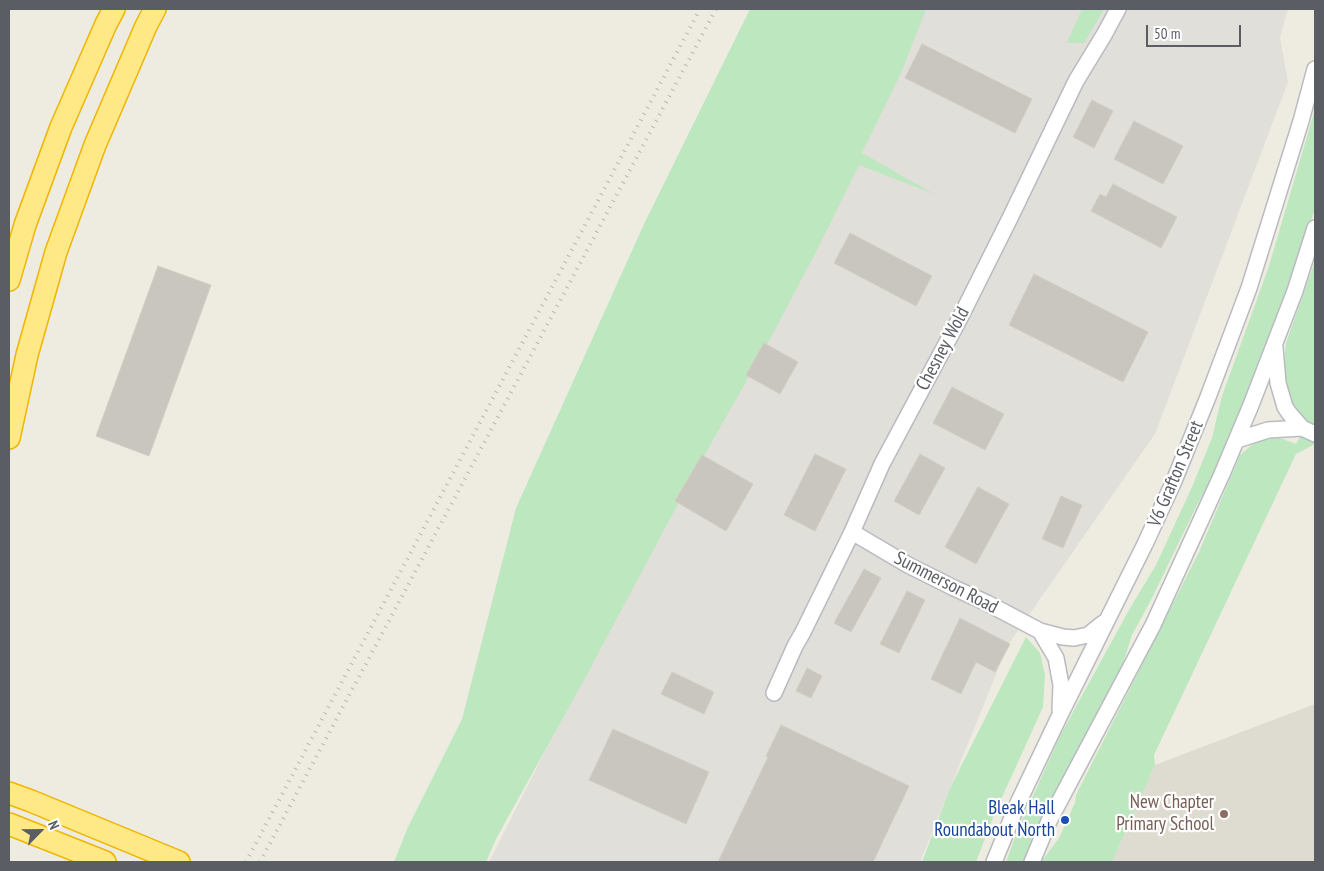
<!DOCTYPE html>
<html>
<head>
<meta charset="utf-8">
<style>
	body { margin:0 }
	#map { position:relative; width:1324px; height:871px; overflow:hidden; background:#eeece1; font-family:"PT Sans Narrow",sans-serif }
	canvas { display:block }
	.frame { position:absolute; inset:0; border:10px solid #5a5d63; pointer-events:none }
	.north { position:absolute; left:15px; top:806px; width:50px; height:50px; -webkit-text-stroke:4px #fff; paint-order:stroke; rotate:67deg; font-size:14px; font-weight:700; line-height:20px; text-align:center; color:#5a5d63 }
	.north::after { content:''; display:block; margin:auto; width:18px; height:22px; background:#5a5d63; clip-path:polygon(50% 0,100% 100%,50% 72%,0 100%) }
	.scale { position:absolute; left:1146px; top:25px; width:95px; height:22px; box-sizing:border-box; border:2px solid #5a5d63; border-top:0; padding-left:6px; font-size:15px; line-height:18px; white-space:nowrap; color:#5a5d63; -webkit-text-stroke:4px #fff; paint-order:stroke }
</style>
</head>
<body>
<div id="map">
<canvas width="1324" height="871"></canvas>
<div class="frame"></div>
<div class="north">N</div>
<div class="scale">50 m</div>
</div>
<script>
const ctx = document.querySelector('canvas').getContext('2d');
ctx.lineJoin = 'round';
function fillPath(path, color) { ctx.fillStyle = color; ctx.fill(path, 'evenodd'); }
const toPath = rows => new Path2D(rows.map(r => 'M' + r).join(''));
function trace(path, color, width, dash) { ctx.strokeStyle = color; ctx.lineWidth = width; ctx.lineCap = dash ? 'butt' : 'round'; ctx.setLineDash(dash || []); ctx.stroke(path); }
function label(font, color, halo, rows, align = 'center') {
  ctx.font = font + ' "PT Sans Narrow",sans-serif'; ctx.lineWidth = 4.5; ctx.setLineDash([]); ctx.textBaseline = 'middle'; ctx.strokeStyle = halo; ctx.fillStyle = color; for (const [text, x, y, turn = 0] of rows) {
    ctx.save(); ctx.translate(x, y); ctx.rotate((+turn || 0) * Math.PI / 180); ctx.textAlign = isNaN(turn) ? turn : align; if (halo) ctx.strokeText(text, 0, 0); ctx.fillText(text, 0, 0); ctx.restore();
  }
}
const industrial = toPath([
	[920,9,1288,9,1280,37,1288,82,1155,434,1008,645,920,862,489,862,670,504,857,164]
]);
const education = toPath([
	[1315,704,1315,862,1112,862,1155,765]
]);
const green = toPath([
	[750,9,926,9,901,73,862,153,934,194,859,165,818,248,770,339,695,472,584,680,496,839,486,862,394,862,408,827,462,719,516,508,644,224],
	[1082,9,1104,9,1084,43,1067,43],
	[1315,109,1315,208,1297,268,1220,464,1198,503,1151,600,1132,635,1120,673,1024,862,1006,862,1018,829,1061,734,1129,610,1156,565,1192,487,1212,438,1222,396,1269,266],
	[1315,261,1315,444,1296,454,1154,755,1155,765,1112,862,1041,862,1059,838,1075,803,1076,795,1199,552,1240,455,1254,443,1269,437,1283,439,1296,444,1306,427,1298,418,1284,385,1284,363,1286,343],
	[1026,637,1040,653,1045,675,1043,707,994,815,976,862,922,862,950,788]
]);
const building = toPath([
	[922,44,1032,99,1015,133,905,78,922,44],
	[1092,100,1113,111,1094,148,1073,137,1092,100],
	[1134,121,1183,146,1163,184,1114,159,1134,121],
	[1113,184,1177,217,1161,248,1091,211,1100,194,1106,197,1113,184],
	[850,233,932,276,916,306,834,263,850,233],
	[158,266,211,285,149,456,96,436,158,266],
	[1034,274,1148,332,1123,382,1009,325,1034,274],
	[764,343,798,362,780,394,746,375,764,343],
	[952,387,1004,414,985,450,933,423,952,387],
	[815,454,846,469,815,531,784,515,815,454],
	[920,454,945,468,919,515,894,501,920,454],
	[702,455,753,484,726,531,675,501,702,455],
	[978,487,1009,504,976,564,945,547,978,487],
	[1061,496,1082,505,1063,548,1042,539,1061,496],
	[864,569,881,578,851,632,834,623,864,569],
	[907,591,925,600,899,653,880,644,907,591],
	[960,618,1010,644,995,672,976,662,961,694,931,679,960,618],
	[807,668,822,676,811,698,796,691,807,668],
	[672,672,714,692,704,714,661,694,672,672],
	[781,725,909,786,873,862,718,862,768,757,766,756,781,725],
	[613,729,709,772,686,824,589,780,613,729]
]);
const minor = toPath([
	[1275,348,1278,383,1285,407,1289,413,1302,428,1315,434],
	[1237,440,1268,430,1302,428],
	[852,532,908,565,954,588,987,603,1040,631,1063,637,1074,638,1088,635,1103,623],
	[1040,631,1056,658,1061,685,1060,710],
	[774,693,795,646,803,632,852,532,882,464,961,316,1010,218,1076,81,1104,35,1118,9],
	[994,862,1018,803,1060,715,1145,544,1174,481,1208,397,1249,288,1301,121,1315,69],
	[1032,862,1049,821,1153,625,1222,474,1251,405,1295,291,1315,228]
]);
const highway = toPath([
	[9,280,25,225,61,127,106,24,114,9],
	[9,438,27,355,56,252,95,145,146,26,155,9],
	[9,793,31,801,179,862],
	[9,824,105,862]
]);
const rail = toPath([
	[246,862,700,9],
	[260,862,716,9]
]);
const markers = [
	[1224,814,5,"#8d6e63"],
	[1065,820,5,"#1a4fb4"]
];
const streetNames = [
	["Chesney Wold",943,349,-62],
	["V6 Grafton Street",1176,474,-67],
	["Summerson Road",946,583,27]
];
const educationNames = [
	["New Chapter",1214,803],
	["Primary School",1214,825]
];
const transitNames = [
	["Bleak Hall",1055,809],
	["Roundabout North",1055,831]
];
fillPath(industrial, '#e1dfd9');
fillPath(education, '#dedbd0');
fillPath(green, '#bde7bf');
fillPath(building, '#c9c6bf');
trace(building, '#d3cec0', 1);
trace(minor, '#b9bbc1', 18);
trace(highway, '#efb500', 24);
trace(minor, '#fff', 15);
trace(highway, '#ffe987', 21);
trace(rail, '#b5b6b6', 4, [1, 6]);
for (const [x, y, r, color] of markers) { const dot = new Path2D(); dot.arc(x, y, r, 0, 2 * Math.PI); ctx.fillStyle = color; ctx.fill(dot); trace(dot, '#fff', 2); }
label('19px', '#5a5d63', '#fff', streetNames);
label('19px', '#785e54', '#fff', educationNames, 'right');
label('19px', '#164399', '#fff', transitNames, 'right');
</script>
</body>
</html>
